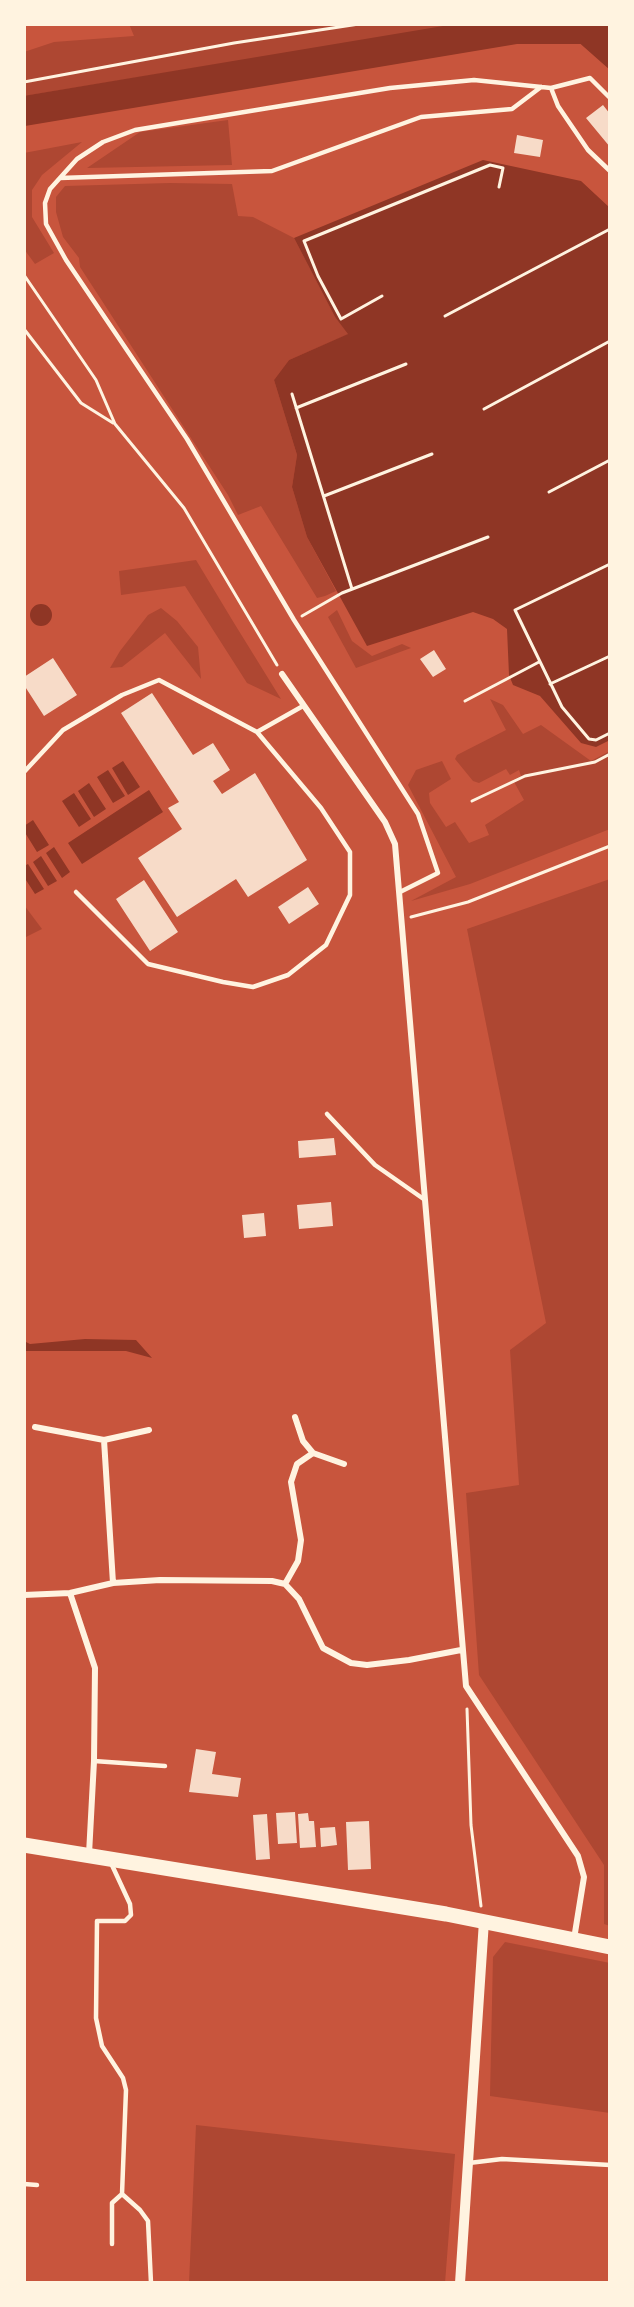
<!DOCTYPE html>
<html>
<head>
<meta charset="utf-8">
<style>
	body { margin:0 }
	#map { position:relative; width:634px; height:2307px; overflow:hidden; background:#c8553d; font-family:"IBM Plex Sans",sans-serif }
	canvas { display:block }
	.frame { position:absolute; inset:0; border:26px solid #fff3e0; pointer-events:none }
</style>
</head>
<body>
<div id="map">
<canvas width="634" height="2307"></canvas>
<div class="frame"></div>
</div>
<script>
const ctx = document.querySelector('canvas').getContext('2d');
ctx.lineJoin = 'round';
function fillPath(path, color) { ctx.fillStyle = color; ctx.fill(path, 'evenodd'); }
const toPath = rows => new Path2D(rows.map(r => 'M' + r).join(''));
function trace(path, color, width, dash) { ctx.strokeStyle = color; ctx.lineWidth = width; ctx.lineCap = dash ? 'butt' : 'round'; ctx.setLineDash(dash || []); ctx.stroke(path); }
const green = toPath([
	[129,24,551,24,551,25,544,33,438,28,24,96,24,52,54,42,134,36],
	[228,120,232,165,87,168,140,132],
	[82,142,42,175,32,190,32,217,54,253,35,264,24,249,24,153],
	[170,183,232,184,238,216,253,217,294,238,335,317,349,334,289,360,274,380,297,455,292,487,307,537,336,591,325,596,317,598,261,506,238,515,228,495,80,267,79,258,63,237,56,212,56,197,65,186],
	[196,560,234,623,281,699,247,683,185,586,121,595,119,571],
	[161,608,177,621,198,647,201,679,165,633,122,667,110,668,120,651,148,615],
	[337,610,352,641,372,656,402,644,411,648,356,668,328,617],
	[490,699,503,705,523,734,541,725,591,761,610,751,610,829,470,884,411,901,456,877,408,785,416,770,442,761,451,779,429,793,430,803,446,827,455,822,469,843,489,835,485,825,524,800,513,780,521,776,519,770,510,775,506,769,479,783,473,781,455,759,457,755,506,730],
	[610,879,610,1926,604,1924,604,1865,479,1675,466,1493,519,1485,510,1350,546,1323,467,929],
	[24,905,42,929,24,938],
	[505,1942,610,1963,610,2113,490,2096,493,1957],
	[196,2125,455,2154,445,2283,189,2283]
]);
const water = toPath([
	[558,24,610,24,610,70],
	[483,160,581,181,610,208,610,740,596,747,581,743,540,696,513,685,509,675,507,629,493,619,473,612,367,646,307,537,292,487,297,455,274,380,289,360,348,334,335,317,294,238],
	'30 615a11 11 0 1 1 22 0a11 11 0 1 1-22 0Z',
	[123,761,140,787,128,795,112,768],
	[108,770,125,796,113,803,97,777],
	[89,783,106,809,94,817,78,791],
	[149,790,163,812,82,864,68,843],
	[74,793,91,819,79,827,62,801],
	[33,820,49,845,37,852,24,831,24,826],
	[54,847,70,872,62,878,46,853],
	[41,856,57,881,48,886,33,862],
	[28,864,44,889,35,894,24,877,24,866],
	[85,1339,136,1340,152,1358,126,1351,24,1351,24,1341,30,1344]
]);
const river = toPath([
	[24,111,516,29,610,29]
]);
const building = toPath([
	[603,105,610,114,610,147,586,118],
	[517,135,543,140,540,157,514,153],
	[434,650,446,669,433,677,420,659],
	[53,658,77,695,44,716,24,685,24,677],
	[152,693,193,755,213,743,230,770,213,781,222,794,255,773,307,860,248,897,236,879,177,917,138,858,182,829,168,808,179,802,121,713],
	[144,880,178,932,150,951,116,899],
	[308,887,319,904,289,924,278,907],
	[334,1138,336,1155,299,1158,298,1141],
	[331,1202,333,1226,299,1229,297,1205],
	[264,1213,266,1236,244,1238,242,1215],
	[196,1749,216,1752,212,1774,241,1778,238,1797,189,1792],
	[295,1812,297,1843,278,1844,276,1813],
	[308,1813,309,1821,314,1821,316,1847,300,1848,298,1814],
	[267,1814,270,1859,256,1860,253,1815],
	[369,1821,371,1869,348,1870,346,1822],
	[335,1827,337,1845,321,1847,320,1828]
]);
const path = toPath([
	[24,82,234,43,359,24],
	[24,275,96,380,115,424,184,508,277,665],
	[382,296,341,319,318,276,304,241,490,165,503,168,499,187],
	[445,316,610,229],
	[24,329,81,403,113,423],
	[292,394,352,589],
	[296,408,406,364],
	[484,409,610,341],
	[549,492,610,460],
	[324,496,432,454],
	[610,564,515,610,562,707,589,739,596,740,610,733],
	[302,616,342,593,488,537],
	[550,684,610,656],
	[465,701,539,662],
	[472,801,525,776,595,762,610,754],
	[411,917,468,902,610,846],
	[467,1709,471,1825,481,1906]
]);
const service = toPath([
	[551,88,590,78,609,97],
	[60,178,272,171,421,117,512,109,541,87],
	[24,772,63,730,122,695,159,680,257,732],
	[76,892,148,964,223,982,253,987,288,975,326,945,350,895,350,852,321,808,257,732,303,706],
	[400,892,438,873,418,814,294,620,187,439,66,260,46,224,45,203,50,189,77,159,103,142,135,130,390,88,474,80,551,88,558,106,588,150,610,171],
	[327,1114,375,1165,425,1200],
	[94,1761,165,1766],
	[111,1863,130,1904,131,1915,125,1921,97,1921,96,2018,102,2046,123,2078,126,2090,122,2194,140,2210,148,2221,151,2283],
	[469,2163,502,2159,610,2165],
	[24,2184,37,2185],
	[112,2244,112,2203,122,2194]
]);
const minor = toPath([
	[282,674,385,822,395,844,466,1686,578,1856,584,1877,574,1939],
	[295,1417,303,1441,313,1453,344,1464],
	[35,1427,104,1440,149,1430],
	[104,1440,113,1583],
	[285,1584,298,1561,301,1540,291,1482,297,1464,313,1453],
	[70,1593,95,1668,94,1761,89,1854],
	[24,1595,70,1593,113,1583,160,1580,272,1581,285,1584,299,1599,323,1648,351,1663,367,1665,409,1660,461,1650]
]);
const tertiary = toPath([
	[460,2283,484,1921]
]);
const primary = toPath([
	[24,1845,446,1914,610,1947]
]);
fillPath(green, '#ae4732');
fillPath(water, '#8f3625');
trace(river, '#8f3625', 30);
fillPath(building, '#f7dbc8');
trace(path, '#fff3e0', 3);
trace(service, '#fff3e0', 4.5);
trace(minor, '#fff3e0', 6);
trace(tertiary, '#fff3e0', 10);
trace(primary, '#fff3e0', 15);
</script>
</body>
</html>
